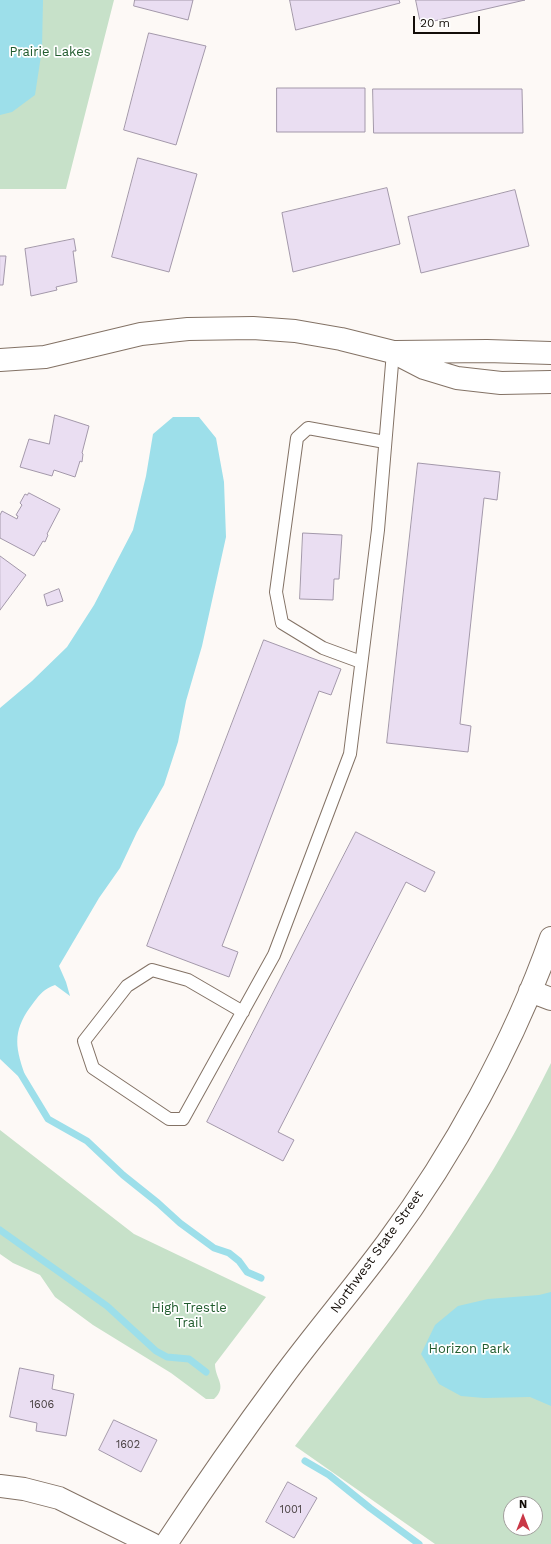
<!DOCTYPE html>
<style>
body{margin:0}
#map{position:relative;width:551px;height:1544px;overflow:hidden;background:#fdf9f6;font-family:"Work Sans",sans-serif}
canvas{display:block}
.north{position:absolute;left:503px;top:1496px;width:40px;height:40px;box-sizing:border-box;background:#fff;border:1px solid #a19e9c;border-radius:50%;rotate:0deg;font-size:11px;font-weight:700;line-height:16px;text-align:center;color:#130d08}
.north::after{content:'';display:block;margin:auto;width:14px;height:18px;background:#c93847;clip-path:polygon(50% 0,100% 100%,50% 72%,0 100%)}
.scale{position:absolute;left:413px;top:16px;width:67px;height:18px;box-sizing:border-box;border:2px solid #130d08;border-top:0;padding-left:5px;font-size:12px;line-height:14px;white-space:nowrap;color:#130d08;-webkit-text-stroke:3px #fff;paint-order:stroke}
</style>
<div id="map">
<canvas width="551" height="1544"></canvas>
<div class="north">N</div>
<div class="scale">20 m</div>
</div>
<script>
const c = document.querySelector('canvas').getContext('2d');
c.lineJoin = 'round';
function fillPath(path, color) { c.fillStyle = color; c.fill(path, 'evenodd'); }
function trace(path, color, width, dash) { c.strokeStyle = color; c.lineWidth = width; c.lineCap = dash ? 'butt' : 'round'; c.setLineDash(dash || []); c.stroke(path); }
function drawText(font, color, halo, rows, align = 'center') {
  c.font = font + ' "Work Sans",sans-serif'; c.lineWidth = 3.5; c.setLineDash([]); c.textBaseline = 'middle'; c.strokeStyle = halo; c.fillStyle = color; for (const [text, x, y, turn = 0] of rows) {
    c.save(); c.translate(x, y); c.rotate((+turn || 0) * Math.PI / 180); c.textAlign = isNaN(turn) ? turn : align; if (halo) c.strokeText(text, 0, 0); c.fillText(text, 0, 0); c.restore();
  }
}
fillPath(new Path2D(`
 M 0,0 L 114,0 L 66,189 L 0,189 Z
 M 551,1063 L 551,1544 L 435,1544 L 295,1446 C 356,1366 418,1287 472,1203 C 502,1158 527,1111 551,1063 ZM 511,1504 L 535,1504 L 535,1528 L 511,1528 Z
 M 0,1130 L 134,1234 L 266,1297 L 215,1364 C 215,1379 228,1386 214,1399 L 206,1399 L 171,1373 L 93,1325 L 55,1297 L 40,1275 L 13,1263 L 0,1254 Z`), '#c7e1c9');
fillPath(new Path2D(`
 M 0,0 L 43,0 L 42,49 L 35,95 L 12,112 L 0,115 Z
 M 173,417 L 199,417 L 216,438 L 224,482 L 226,537 L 202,646 L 186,701 L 178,742 L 164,785 L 137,832 L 120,868 L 99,898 L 59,966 L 66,982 L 70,996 L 55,985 C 44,989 40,994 34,1002 C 13,1029 14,1044 25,1075 L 20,1078 L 0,1059 L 0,708 L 32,681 L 67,647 L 94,605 L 133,530 L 146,476 L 153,434 Z
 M 551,1292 L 551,1406 L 530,1397 L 484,1398 L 461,1396 L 439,1384 L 421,1354 L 435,1325 L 458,1306 L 488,1299 L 539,1295 Z`), '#9ddfea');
trace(new Path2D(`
 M 22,1076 L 48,1119 L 87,1141 L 123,1175 L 158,1203 L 180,1223 L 214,1248 L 229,1253 L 239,1261 L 247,1272 L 261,1278
 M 0,1230 L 107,1306 L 156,1351 L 167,1357 L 189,1359 L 206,1372
 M 305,1461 L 329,1475 L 370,1508 L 419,1544`), '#9ddfea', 7);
const building = new Path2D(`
 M 135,0 L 193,0 L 188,20 L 134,6 Z
 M 290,0 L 399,0 L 400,3 L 296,30 Z
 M 416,0 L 525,0 L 421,24 Z
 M 149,33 L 206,46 L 176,145 L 124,130 Z
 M 277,88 L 365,88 L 365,132 L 277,132 Z
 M 373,89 L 522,89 L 523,133 L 374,133 Z
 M 138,158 L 197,174 L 169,272 L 112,257 Z
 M 387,188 L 400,244 L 293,272 L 282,213 Z
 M 515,190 L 529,246 L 421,273 L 408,217 Z
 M 74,239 L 76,251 L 73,251 L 77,282 L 56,287 L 57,290 L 31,296 L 25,249 Z
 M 0,256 L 6,256 L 3,285 L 0,285 Z
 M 55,415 L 89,426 L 82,453 L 83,454 L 82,462 L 80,461 L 75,477 L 54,470 L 52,476 L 20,467 L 29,439 L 49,444 Z
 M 418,463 L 500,472 L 497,500 L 484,498 L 460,724 L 471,726 L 468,752 L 387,743 Z
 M 29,493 L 60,509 L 47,534 L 48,535 L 45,542 L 43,541 L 34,556 L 0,538 L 0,515 L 2,511 L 17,519 L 18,516 L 16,515 L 22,505 L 20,503 L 25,494 L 27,495 Z
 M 303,533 L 342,535 L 339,579 L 334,579 L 333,600 L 300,599 Z
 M 0,556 L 26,575 L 0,610 Z
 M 59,589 L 63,601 L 47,606 L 44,595 Z
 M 264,640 L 341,669 L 331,695 L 319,691 L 222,946 L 238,952 L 229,977 L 147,946 Z
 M 356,832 L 435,872 L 425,892 L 406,882 L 278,1132 L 294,1140 L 283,1161 L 207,1122 Z
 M 20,1368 L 54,1375 L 52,1389 L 74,1394 L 66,1436 L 36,1431 L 37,1423 L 10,1417 Z
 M 114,1420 L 157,1440 L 141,1472 L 99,1450 Z
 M 288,1482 L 317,1498 L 294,1538 L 266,1522 Z`);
fillPath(building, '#eadef2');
trace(building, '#a398aa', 1);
const lane = new Path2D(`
 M 361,662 L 323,648 L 282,623 L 276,592 L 297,438 L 308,428 L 385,442
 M 243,1012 L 188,980 L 152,970 L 127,986 L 84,1041 L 93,1068 L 169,1119 L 183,1119 L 274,955 L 350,754 L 378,530 L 393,352`);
const street = new Path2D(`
 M 396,352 L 487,351 L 551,353
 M 0,360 L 45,357 L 141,334 L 188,329 L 253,328 L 295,331 L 341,339 L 393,352 L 424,368 L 457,378 L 501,383 L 551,382
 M 0,1486 L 24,1489 L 59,1498 L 152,1544`);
const secondary = new Path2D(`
 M 530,991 L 551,999
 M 166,1544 C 203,1488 242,1432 282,1378 C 316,1332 353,1289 387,1243 C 453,1154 514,1043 551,938`);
trace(lane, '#837265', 14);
trace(street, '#837265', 24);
trace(secondary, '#837265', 24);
trace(lane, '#fff', 12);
trace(street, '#fff', 22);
trace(secondary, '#fff', 22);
drawText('11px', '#494142', null, [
 ["1606",42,1405],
 ["1602",128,1445],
 ["1001",291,1510]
]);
drawText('13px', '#215c2e', '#fff', [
 ["Prairie Lakes",50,52],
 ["High Trestle",189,1308],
 ["Trail",189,1323],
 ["Horizon Park",469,1349]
]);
drawText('13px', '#130d08', '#fff', [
 ["Northwest State Street",377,1252,-54]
]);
</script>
